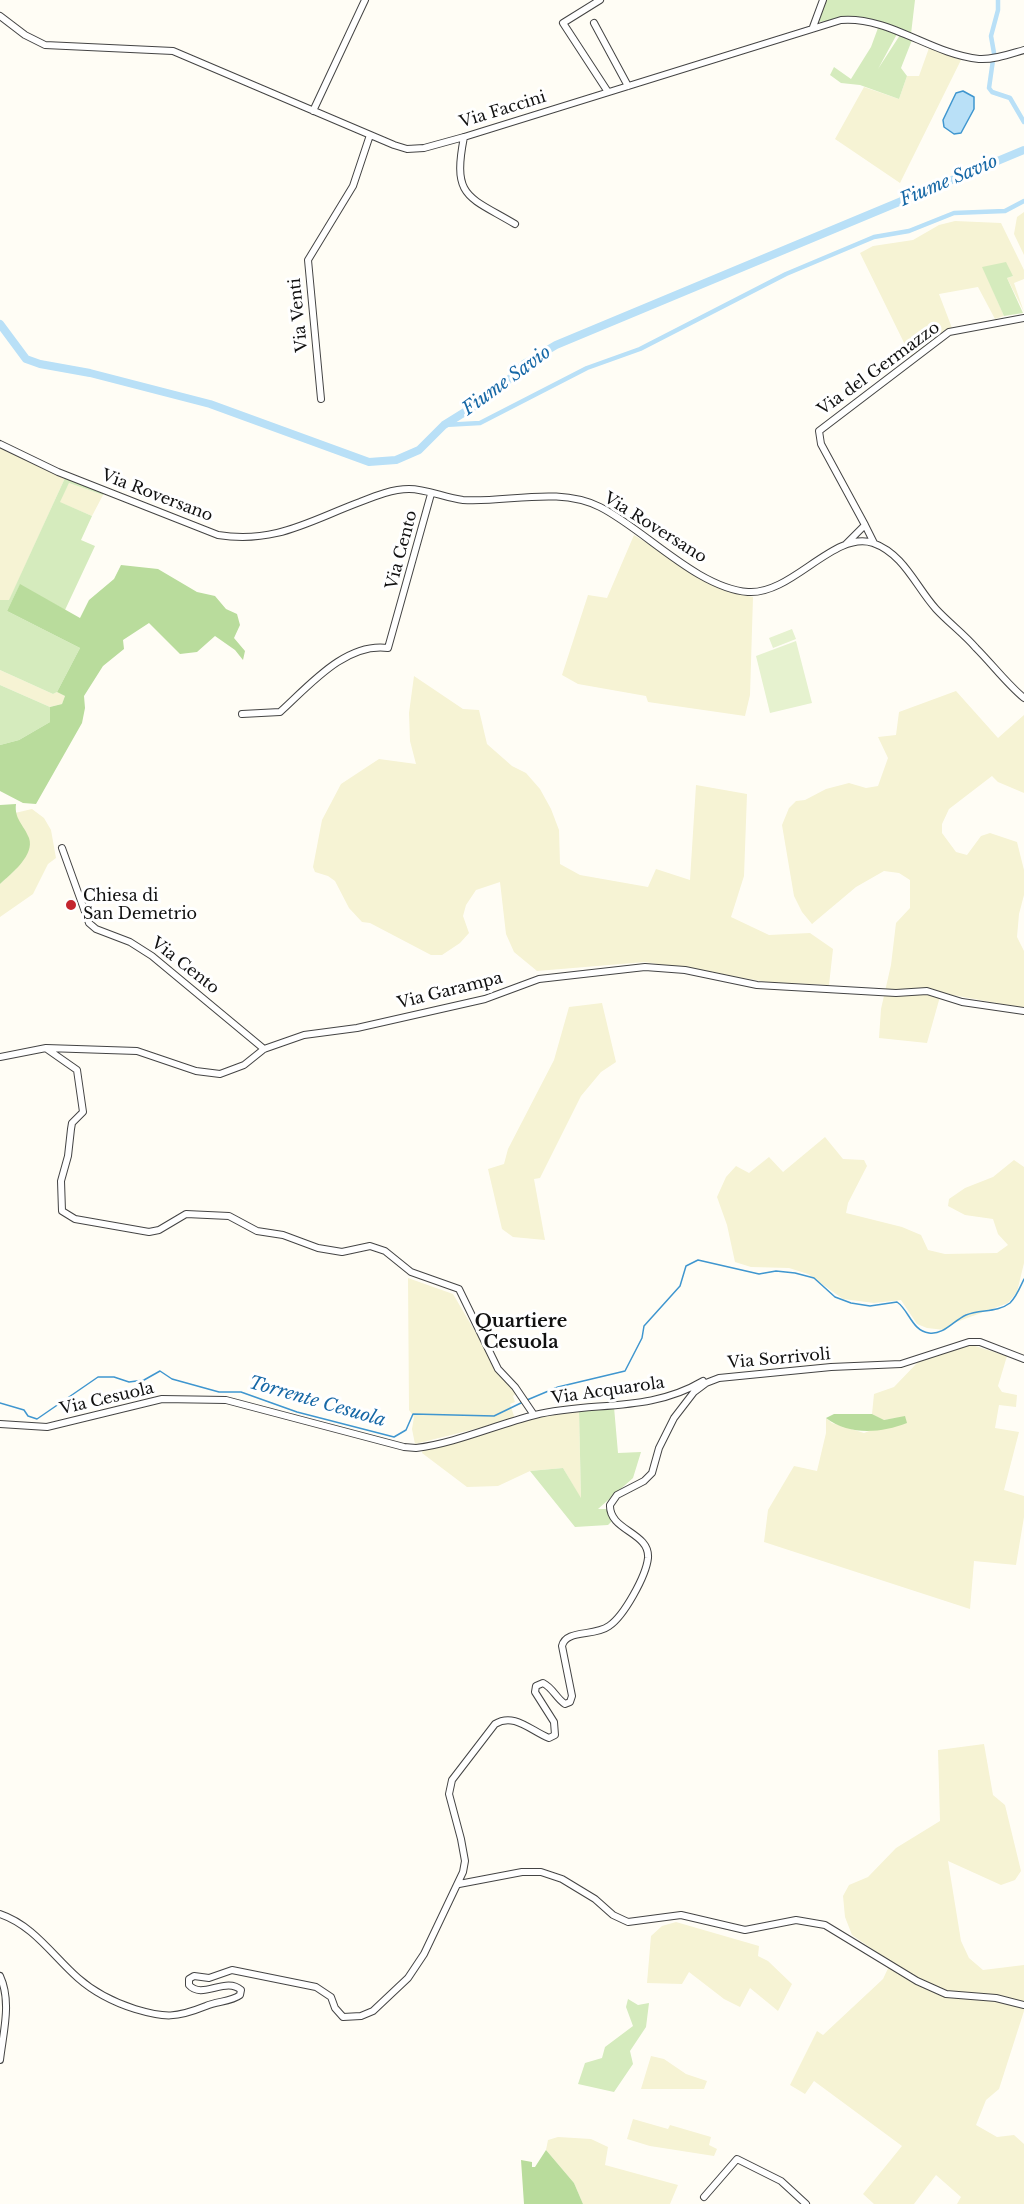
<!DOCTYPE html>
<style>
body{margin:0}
canvas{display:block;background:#fffdf5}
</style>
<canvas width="1024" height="2204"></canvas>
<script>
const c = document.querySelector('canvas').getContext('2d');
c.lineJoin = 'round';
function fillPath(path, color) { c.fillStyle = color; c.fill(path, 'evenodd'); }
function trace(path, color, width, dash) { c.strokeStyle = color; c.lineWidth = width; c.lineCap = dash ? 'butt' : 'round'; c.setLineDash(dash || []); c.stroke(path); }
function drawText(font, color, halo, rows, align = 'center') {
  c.font = font + ' "Libre Baskerville",serif'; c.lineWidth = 6; c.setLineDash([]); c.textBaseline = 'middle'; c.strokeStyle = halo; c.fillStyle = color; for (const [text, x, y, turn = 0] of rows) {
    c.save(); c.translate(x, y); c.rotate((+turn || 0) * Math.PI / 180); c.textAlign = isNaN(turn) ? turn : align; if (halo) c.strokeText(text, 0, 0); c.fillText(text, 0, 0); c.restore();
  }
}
fillPath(new Path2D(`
 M 929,48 L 961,60 L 900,183 L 835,139 L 864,87 L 899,99 L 907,76 L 919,76 Z
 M 1024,212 L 1024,255 L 1014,234 L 1017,217 Z
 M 955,221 L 1001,223 L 1024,270 L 1024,279 L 1014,283 L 1024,312 L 1007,278 L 1013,276 L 983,267 L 1004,316 L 995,319 L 978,287 L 939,294 L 952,328 L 911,357 L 860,253 L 873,246 L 913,240 L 939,225 Z
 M 0,447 L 65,478 L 9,601 L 0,600 Z
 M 69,483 L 103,495 L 92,516 L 59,502 Z
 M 634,535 L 707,580 L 742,595 L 753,597 L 750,695 L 745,716 L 648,702 L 646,696 L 578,684 L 562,675 L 588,595 L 607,598 Z
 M 0,670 L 53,694 L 57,692 L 65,696 L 62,704 L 50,707 L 0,685 Z
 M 414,676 L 463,709 L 479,710 L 487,744 L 512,766 L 526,773 L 540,789 L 551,809 L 559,830 L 560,864 L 580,875 L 648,887 L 656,869 L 690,880 L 696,785 L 747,794 L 744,876 L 731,917 L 769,935 L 810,933 L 833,949 L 829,985 L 767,982 L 645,962 L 537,971 L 514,952 L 506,934 L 500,882 L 476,890 L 466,905 L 463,916 L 469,933 L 460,943 L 442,955 L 431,955 L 370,923 L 362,922 L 349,908 L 335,881 L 328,876 L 315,872 L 313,867 L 322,820 L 341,784 L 379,759 L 416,764 L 410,741 L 409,713 Z
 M 956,691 L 998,738 L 1024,715 L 1024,793 L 998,782 L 992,776 L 949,809 L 942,824 L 942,833 L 956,852 L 967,855 L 981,836 L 990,833 L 1017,842 L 1024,870 L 1024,895 L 1019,914 L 1017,937 L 1024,951 L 1024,1008 L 941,993 L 927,1043 L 879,1038 L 881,1009 L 891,965 L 896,923 L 910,908 L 910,880 L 899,873 L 884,871 L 856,887 L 812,924 L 802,912 L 794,896 L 782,825 L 789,808 L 796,801 L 805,800 L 826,789 L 849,783 L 866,788 L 878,786 L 888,758 L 878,737 L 896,735 L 899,712 Z
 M 32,809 L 44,818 L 51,830 L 56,858 L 48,864 L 33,894 L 0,917 L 0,884 L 16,869 L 20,824 L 15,813 Z
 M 602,1003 L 616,1062 L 601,1072 L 581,1096 L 540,1178 L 534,1179 L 545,1240 L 513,1237 L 502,1229 L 488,1169 L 504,1164 L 508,1149 L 554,1060 L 569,1007 Z
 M 825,1137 L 843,1159 L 864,1160 L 867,1166 L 848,1203 L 846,1213 L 902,1227 L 921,1235 L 928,1250 L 945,1254 L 997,1253 L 1008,1245 L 998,1234 L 993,1219 L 965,1215 L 948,1206 L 949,1199 L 965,1188 L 993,1177 L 1014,1160 L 1024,1167 L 1024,1263 L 1017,1292 L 1008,1303 L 951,1324 L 945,1330 L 927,1328 L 917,1324 L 901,1300 L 874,1303 L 843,1299 L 808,1274 L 789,1268 L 751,1267 L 735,1262 L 727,1225 L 717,1197 L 726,1177 L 736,1166 L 749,1173 L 769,1157 L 783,1172 Z
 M 408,1278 L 453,1294 L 499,1372 L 518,1392 L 513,1396 L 515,1402 L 510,1404 L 515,1419 L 415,1444 L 412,1429 L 414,1417 L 409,1410 Z
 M 958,1346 L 975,1346 L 1007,1356 L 998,1386 L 1002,1392 L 1017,1395 L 1016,1407 L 999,1405 L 995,1428 L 1019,1432 L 1004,1490 L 1024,1496 L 1024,1517 L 1016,1565 L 974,1561 L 970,1609 L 764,1542 L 768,1510 L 794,1466 L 817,1471 L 826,1433 L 826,1418 L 832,1423 L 864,1433 L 905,1417 L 883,1420 L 872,1414 L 874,1394 L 894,1387 L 918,1362 Z
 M 579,1411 L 581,1499 L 563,1468 L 530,1471 L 498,1486 L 467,1487 L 422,1453 L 423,1449 L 531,1419 Z
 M 984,1744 L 993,1795 L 1005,1805 L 1021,1871 L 1015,1880 L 1001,1885 L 948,1861 L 961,1941 L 969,1958 L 983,1970 L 1024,1965 L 1024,2011 L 999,2089 L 986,2100 L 976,2125 L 997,2137 L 1014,2135 L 1024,2144 L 1024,2204 L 957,2204 L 961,2197 L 936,2175 L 914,2204 L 874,2204 L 863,2194 L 902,2146 L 814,2081 L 805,2094 L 790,2085 L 817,2031 L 823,2035 L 883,1979 L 891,1962 L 852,1935 L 845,1917 L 843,1896 L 849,1885 L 868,1877 L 896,1848 L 940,1821 L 938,1750 Z
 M 676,1922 L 759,1946 L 758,1956 L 768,1961 L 792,1984 L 778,2011 L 750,1988 L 740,2007 L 724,1999 L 689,1972 L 682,1984 L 647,1983 L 651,1936 L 662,1926 Z
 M 651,2056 L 664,2059 L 686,2074 L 707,2081 L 704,2089 L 641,2089 Z
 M 633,2119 L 668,2129 L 670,2125 L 711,2137 L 709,2145 L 717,2149 L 714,2156 L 650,2146 L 627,2139 Z
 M 558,2137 L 591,2139 L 608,2147 L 605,2165 L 678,2185 L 670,2204 L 583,2204 L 574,2183 L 546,2150 L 548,2140 Z`), '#f6f3d4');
fillPath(new Path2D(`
 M 825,0 L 915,0 L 911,34 L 862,17 L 818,22 Z
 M 878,28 L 897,34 L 878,69 L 900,35 L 912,40 L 901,68 L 907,76 L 899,99 L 860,85 L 841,83 L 830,75 L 834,67 L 851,79 L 871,47 Z
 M 1006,262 L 1013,276 L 1007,278 L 1023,313 L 1004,316 L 982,267 Z
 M 65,478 L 105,492 L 103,495 L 69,483 L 60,502 L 92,516 L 81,540 L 95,546 L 65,610 L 20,585 L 7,611 L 80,648 L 57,692 L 53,694 L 0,670 L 0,600 L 9,600 Z
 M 0,685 L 50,707 L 50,722 L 19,740 L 0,745 Z
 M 614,1407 L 618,1453 L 641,1452 L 633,1478 L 598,1509 L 608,1509 L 612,1521 L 608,1525 L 575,1527 L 530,1471 L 563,1468 L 581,1498 L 579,1411 Z
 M 628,1999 L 638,2005 L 649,2003 L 646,2027 L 630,2051 L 633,2064 L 614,2092 L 578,2084 L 585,2063 L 602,2058 L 605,2047 L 633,2026 L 626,2007 Z`), '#d5ebbd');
fillPath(new Path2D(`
 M 121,565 L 158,569 L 197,592 L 215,596 L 226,609 L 237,614 L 240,625 L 234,638 L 245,651 L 243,660 L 235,650 L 215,636 L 197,652 L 180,654 L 149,623 L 123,640 L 124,649 L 103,666 L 84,696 L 85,708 L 82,723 L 36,804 L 23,803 L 0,791 L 0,745 L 19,740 L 50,722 L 50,707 L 62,704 L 65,696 L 57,692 L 80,648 L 7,611 L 20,584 L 80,618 L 89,600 L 114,579 Z
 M 16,804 C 14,819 24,825 29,838 C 35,855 11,874 0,884 L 0,805 Z
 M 834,1414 L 872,1414 L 884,1420 L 905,1416 L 907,1423 C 881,1433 850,1436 826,1418 Z
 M 546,2150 L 574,2183 L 583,2204 L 524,2204 L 521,2160 L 532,2162 L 532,2167 L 535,2167 Z`), '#b9dc9c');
fillPath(new Path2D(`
 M 792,629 L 796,639 L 773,648 L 769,638 Z
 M 796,641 L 812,703 L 770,713 L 756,656 Z`), '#e6f2cf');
const water = new Path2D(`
 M 963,91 L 974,97 L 974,109 L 961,133 L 954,134 L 944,127 L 943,120 L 956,93 Z`);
fillPath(water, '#b9e0f7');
trace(water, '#3f96cf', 1.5);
trace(new Path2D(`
 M 527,1400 L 558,1387 L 625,1371 L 642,1338 L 644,1326 L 680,1286 L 686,1266 L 698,1260 L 759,1274 L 776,1271 L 795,1273 L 814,1278 L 835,1297 L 851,1303 L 870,1306 L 897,1302 C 909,1310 912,1331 929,1333 C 944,1335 953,1321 966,1315 C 980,1309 997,1313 1010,1303 C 1017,1296 1020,1287 1024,1279
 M 0,1403 L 24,1410 L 28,1416 L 37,1419 L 98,1377 L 114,1377 L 129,1382 L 144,1380 L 160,1371 L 172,1379 L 219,1392 L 241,1392 L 297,1412 L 394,1437 L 406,1430 L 413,1414 L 494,1416 L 523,1402`), '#3f96cf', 1.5);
trace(new Path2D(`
 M 998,0 L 998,10 L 991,36 L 994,53 L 989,88 L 992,92 L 1010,98 L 1024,122
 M 444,425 L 480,423 L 587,368 L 640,349 L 786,274 L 874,237 L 909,231 L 954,213 L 1005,211 L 1024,201`), '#b9e0f7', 4.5);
trace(new Path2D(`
 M 0,324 L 26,359 L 40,364 L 90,373 L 210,404 L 369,462 L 396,460 L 419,450 L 444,425 L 497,392 L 524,364 L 556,345 L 1024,150`), '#b9e0f7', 8);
const minor = new Path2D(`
 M 600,0 L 563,23 L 608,92
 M 0,16 L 25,35 L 45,45 L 173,51 L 394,145 L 407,149 L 424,148 L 464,137 L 841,20 C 889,16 931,54 979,59 C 994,60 1010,54 1024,50
 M 594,23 L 628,86
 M 813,27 L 823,0
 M 313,111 L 365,0
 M 464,137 C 452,198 468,196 515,224
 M 321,399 L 308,260 L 353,186 L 370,135
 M 0,444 L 58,472 L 218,535 C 275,544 309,521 360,502 C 375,496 392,489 409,489 C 427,489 445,498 463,500 C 507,503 558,486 600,507 C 644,529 697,588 748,592 C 792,595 834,530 873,543 C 904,554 916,587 936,609 C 949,623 964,634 976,648 C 992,664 1007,684 1024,698
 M 865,525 L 874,543
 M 846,544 L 865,525 L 821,444 L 819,431 L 949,332 L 1024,318
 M 242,714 L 280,712 C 308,687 345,642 388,648 L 431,494
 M 62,848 L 89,923 L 96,929 L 130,942 L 152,956 L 264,1049
 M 47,1049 L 77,1070 L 83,1112 L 72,1123 L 71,1129 L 68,1156 L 61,1181 L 62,1211 L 75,1219 L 149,1232 L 159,1230 L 186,1214 L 229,1216 L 257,1231 L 283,1235 L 318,1248 L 342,1252 L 370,1246 L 385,1251 L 411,1272 L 459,1289 L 498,1369 L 515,1387 L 534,1415
 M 0,1057 L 46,1048 L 137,1051 L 196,1071 L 220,1074 L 244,1065 L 264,1049 L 304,1035 L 357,1028 L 485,999 L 539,979 L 645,967 L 685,970 L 757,985 L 896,993 L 927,991 L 962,1002 L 1024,1011
 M 0,1424 L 47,1427 L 162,1399 L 226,1400 L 404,1447 L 416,1448 C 456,1443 495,1425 535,1415 C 593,1401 649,1413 703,1381
 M 459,1884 L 522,1872 L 541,1872 L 562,1879 L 595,1899 L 613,1915 L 628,1922 L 681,1915 L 745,1930 L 796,1920 L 825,1925 L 917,1981 L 946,1994 L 996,1998 L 1024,2005
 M 0,1914 C 33,1925 53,1956 78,1978 C 95,1993 113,2002 135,2009 C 165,2018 176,2018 206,2006 C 217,2001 231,2002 240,1995 L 241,1990 C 226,1976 202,2000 189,1985 L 189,1979 L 194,1976 L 209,1978 L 232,1970 L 316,1987 L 331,1997 L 335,2008 L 343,2017 L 361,2016 L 373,2011 L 408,1978 L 424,1954 L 463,1872 L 465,1861 L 461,1839 L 449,1794 L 452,1780 L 495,1724 C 514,1712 531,1731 549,1738 L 555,1735 L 554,1722 L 535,1692 L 536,1686 L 543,1683 C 553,1688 556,1698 565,1704 L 570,1702 L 572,1696 L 562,1646 C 566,1629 594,1637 609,1626 C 624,1616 646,1576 648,1558 C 650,1532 609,1531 610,1505 L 617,1495 L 644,1481 L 652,1473 L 659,1448 L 674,1418 L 694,1392 L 706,1383 L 719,1378 L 831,1367 L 901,1364 L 969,1342 L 980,1342 L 1024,1359
 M 0,1976 C 12,2002 3,2033 0,2060
 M 704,2197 L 737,2159 L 781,2181 L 806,2204`);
trace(minor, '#444', 8);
trace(minor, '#fff', 6);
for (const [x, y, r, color] of [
 [71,905,6,"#c4262e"]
]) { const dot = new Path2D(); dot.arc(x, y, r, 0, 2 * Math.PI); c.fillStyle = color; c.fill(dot); trace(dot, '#fff', 2); }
drawText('16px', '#111', '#fff', [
 ["Via Faccini",503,110,-17],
 ["Via Venti",299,315,-96],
 ["Via del Germazzo",879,369,-36],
 ["Via Roversano",157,496,21],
 ["Via Roversano",655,528,32],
 ["Via Cento",402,550,-75],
 ["Via Cento",185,966,38],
 ["Via Garampa",450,991,-14],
 ["Via Sorrivoli",779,1359,-5],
 ["Via Acquarola",608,1391,-8],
 ["Via Cesuola",107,1399,-13]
]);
drawText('16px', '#111', '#fff', [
 ["Chiesa di",83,896],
 ["San Demetrio",83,914]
], 'left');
drawText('italic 18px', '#1768a6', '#fff', [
 ["Fiume Savio",949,181,-23],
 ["Fiume Savio",507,381,-36],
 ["Torrente Cesuola",317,1402,16]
]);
drawText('bold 18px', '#111', '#fff', [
 ["Quartiere",521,1322],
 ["Cesuola",521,1343]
]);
</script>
